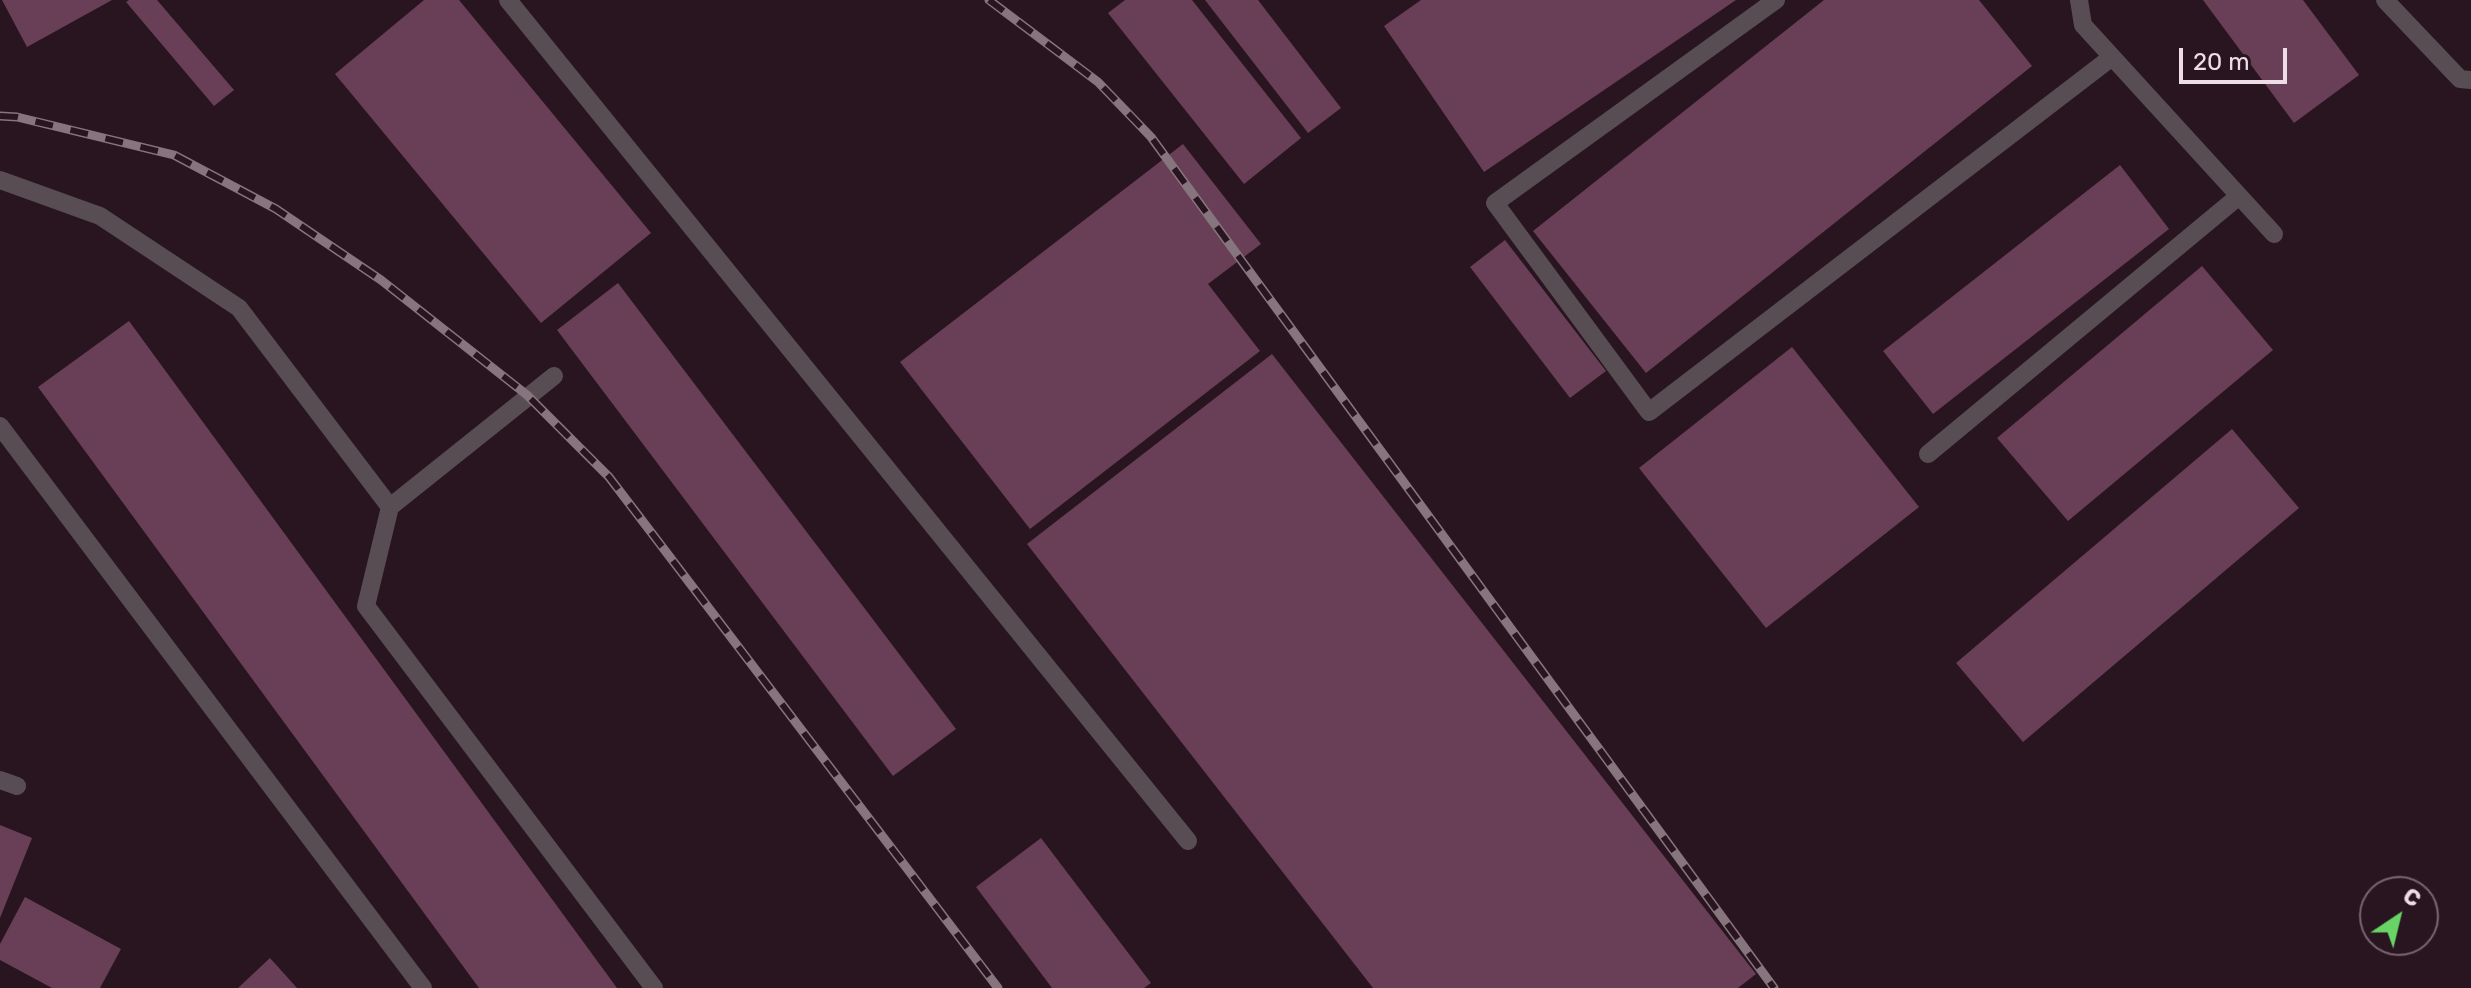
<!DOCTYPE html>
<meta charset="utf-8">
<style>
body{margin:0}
#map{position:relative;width:2471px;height:988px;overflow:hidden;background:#291520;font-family:Rubik,sans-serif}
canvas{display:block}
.north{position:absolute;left:2359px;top:876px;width:80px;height:80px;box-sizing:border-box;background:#291520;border:2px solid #77656f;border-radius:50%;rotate:35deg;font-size:22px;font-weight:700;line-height:32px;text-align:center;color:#eddee5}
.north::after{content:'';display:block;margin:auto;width:28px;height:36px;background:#68d465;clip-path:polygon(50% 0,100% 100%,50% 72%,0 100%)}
.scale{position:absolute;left:2179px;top:48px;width:108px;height:36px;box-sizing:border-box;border:4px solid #eddee5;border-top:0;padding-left:10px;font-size:24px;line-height:28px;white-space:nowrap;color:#eddee5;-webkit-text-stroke:6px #291520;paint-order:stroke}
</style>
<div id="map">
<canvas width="2471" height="988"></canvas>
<div class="north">С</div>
<div class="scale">20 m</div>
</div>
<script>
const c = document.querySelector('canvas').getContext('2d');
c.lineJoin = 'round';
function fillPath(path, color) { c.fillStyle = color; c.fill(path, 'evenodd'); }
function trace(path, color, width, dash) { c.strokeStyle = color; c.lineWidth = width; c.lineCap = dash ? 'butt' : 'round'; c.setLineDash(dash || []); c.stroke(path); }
fillPath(new Path2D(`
 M 2,0 L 112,0 L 27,47 Z
 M 129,0 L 157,0 L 234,90 L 214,106 L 126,2 Z
 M 424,0 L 459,0 L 651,233 L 541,323 L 335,74 Z
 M 1125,0 L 1192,0 L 1301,138 L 1244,184 L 1108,13 Z
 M 1205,0 L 1258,0 L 1341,108 L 1308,133 Z
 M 1421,0 L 1736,0 L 1484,172 L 1384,26 Z
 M 1824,0 L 1979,0 L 2032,66 L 1646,373 L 1533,231 Z
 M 2203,0 L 2303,0 L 2359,75 L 2294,123 Z
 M 1183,144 L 1261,244 L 1208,284 L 1260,351 L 1030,529 L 900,362 Z
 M 2120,165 L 2169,229 L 1933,414 L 1883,351 Z
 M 1505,240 L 1606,371 L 1570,398 L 1470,267 Z
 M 2202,266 L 2273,350 L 2068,521 L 1997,438 Z
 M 618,283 L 956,729 L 893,776 L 557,330 Z
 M 129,321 L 617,988 L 479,988 L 38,387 Z
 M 1792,347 L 1919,507 L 1766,628 L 1639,468 Z
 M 1272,354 L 1756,974 L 1738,988 L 1373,988 L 1027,544 Z
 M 2232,429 L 2299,508 L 2023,742 L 1956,663 Z
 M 0,825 L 32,838 L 0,918 Z
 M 1041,838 L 1151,983 L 1144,988 L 1052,988 L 976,887 Z
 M 25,897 L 121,949 L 100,988 L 52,988 L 0,960 L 0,944 Z
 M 270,958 L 297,988 L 238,988 Z`), '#683f56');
trace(new Path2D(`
 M 508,0 L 1188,841
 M 1776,0 L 1495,203 L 1649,412 L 2112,57
 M 2079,0 L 2083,25 L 2274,234
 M 2385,0 L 2460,79 L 2471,80
 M 0,180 L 100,216 L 239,308 L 390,507
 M 554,376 L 390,507 L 366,606 L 654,988
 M 0,426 L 423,988
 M 1928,454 L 2239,196
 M 0,780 L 17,786`), '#574d52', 18);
const rail = new Path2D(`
 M 989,0 L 1098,82 L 1151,137 L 1774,988
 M 0,116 L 17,117 L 174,155 L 276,209 L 381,280 L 527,395 L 609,477 L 998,988`);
trace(rail, '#87757e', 9);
trace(rail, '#291520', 6, [18]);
</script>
